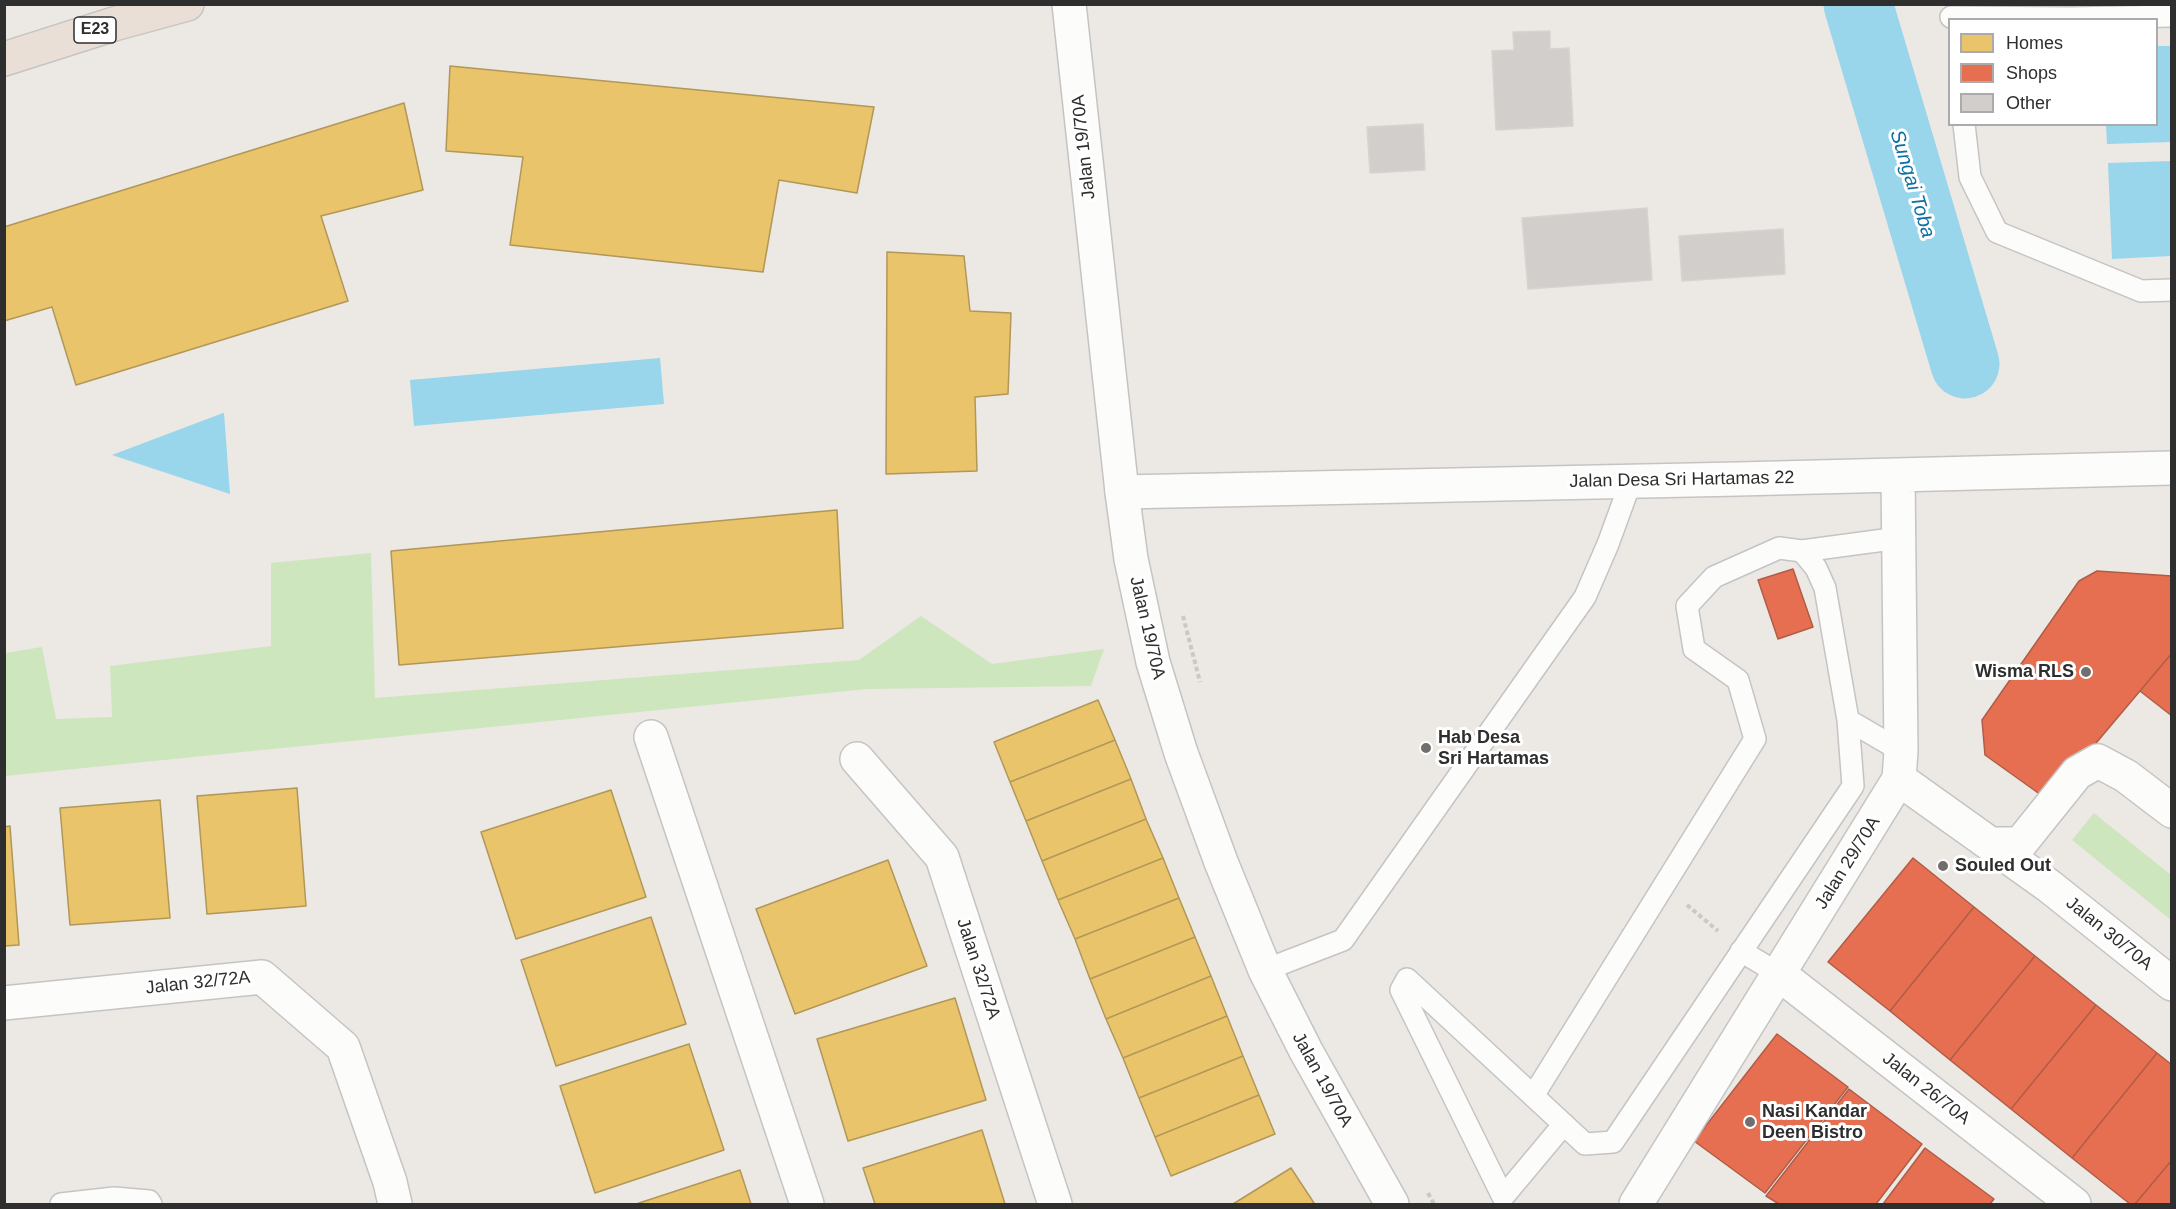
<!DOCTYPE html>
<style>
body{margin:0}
#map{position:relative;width:2176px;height:1209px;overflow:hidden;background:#ece8e4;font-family:Helvetica,sans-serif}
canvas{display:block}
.frame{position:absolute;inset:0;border:6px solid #2e2e2e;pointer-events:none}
.legend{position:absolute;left:1948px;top:18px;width:210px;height:108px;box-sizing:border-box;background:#fff;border:2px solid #ababab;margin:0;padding:8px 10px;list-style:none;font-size:18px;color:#2e2e2e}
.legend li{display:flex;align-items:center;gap:12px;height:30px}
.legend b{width:30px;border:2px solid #ababab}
</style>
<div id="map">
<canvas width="2176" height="1209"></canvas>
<div class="frame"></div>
<ul class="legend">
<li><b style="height:16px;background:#e9c46a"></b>Homes</li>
<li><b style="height:16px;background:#e76f51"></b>Shops</li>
<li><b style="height:16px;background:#d1cecb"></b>Other</li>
</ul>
</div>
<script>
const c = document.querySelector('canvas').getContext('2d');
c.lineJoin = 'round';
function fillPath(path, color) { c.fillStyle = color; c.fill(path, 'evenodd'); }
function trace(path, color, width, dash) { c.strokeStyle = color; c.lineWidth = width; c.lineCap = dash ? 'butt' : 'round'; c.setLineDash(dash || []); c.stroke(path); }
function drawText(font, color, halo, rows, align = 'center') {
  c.font = font + ' Helvetica,sans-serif'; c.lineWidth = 6; c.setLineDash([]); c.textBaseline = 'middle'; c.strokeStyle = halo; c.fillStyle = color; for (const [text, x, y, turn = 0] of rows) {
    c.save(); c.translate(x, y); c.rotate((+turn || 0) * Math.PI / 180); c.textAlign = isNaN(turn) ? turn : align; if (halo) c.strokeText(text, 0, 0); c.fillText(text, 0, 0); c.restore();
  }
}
fillPath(new Path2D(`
 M 371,553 L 375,698 L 859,660 L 921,616 L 992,664 L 1104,649 L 1091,686 L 867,689 L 5,776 L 5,653 L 42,647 L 56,719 L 112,717 L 110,666 L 271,646 L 271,563 Z
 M 2094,813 L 2171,875 L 2171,920 L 2072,840 Z`), '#cee6be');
fillPath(new Path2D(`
 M 2157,46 L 2171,46 L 2171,142 L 2107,144 L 2106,125 L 2156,124 Z
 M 2171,161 L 2171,256 L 2112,259 L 2108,163 Z
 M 660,358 L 664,404 L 414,426 L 410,380 Z
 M 224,413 L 230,494 L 112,455 L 223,413 Z`), '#99d6ec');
const homes = new Path2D(`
 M 450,66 L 874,107 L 857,193 L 779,180 L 763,272 L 510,245 L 523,157 L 446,151 Z
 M 404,103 L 423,190 L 321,216 L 348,301 L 76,385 L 52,307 L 4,321 L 4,227 Z
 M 887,252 L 964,256 L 970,311 L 1011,313 L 1008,394 L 975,397 L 977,471 L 886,474 Z
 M 837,510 L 843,628 L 399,665 L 391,551 Z
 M 1098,700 L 1115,740 L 1010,782 L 994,742 Z
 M 1115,740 L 1131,779 L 1026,821 L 1010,782 Z
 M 1131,779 L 1146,819 L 1042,861 L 1026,821 Z
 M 297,788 L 306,906 L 207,914 L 197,796 Z
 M 611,790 L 646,897 L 516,939 L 481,832 Z
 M 160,800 L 170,918 L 70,925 L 60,808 Z
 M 1146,819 L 1163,858 L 1058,900 L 1042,861 Z
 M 10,826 L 19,945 L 4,946 L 4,827 Z
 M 1163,858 L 1179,898 L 1075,939 L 1058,900 Z
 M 888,860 L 927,966 L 795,1014 L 756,909 Z
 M 1179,898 L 1195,937 L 1090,979 L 1075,939 Z
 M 651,917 L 686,1024 L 556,1066 L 521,960 Z
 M 1195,937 L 1211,976 L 1106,1019 L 1090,979 Z
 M 1211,976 L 1227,1016 L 1123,1058 L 1106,1019 Z
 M 955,998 L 986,1100 L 848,1141 L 817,1039 Z
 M 1227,1016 L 1243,1056 L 1139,1098 L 1123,1058 Z
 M 689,1044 L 724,1150 L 595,1193 L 560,1086 Z
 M 1243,1056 L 1259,1095 L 1155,1137 L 1139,1098 Z
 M 1259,1095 L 1275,1134 L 1171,1176 L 1155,1137 Z
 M 982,1130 L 1005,1204 L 875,1204 L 863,1168 Z
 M 1291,1168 L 1314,1203 L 1311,1204 L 1233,1204 Z
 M 740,1170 L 751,1204 L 636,1204 Z`);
fillPath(homes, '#e9c46a');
trace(homes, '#b19758', 1.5);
const shops = new Path2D(`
 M 1793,569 L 1813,627 L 1778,639 L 1758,580 Z
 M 2097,571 L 2172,576 L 2172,653 L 2048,800 L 1985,755 L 1982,720 L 2079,581 Z
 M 2172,653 L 2172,716 L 2140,691 Z
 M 1913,858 L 1974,907 L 1890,1011 L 1828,962 Z
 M 1974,907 L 2035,956 L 1950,1060 L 1890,1011 Z
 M 2035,956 L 2096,1005 L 2011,1109 L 1950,1060 Z
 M 2096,1005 L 2157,1053 L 2072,1158 L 2011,1109 Z
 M 1777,1034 L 1848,1087 L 1765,1193 L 1694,1141 Z
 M 2157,1053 L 2172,1065 L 2172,1160 L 2135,1204 L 2130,1204 L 2072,1158 Z
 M 1849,1089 L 1922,1144 L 1876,1204 L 1779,1204 L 1766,1196 Z
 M 1925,1148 L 1994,1199 L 1990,1204 L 1883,1204 Z
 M 2172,1160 L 2172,1204 L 2135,1204 Z`);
fillPath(shops, '#e76f51');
trace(shops, '#b05c46', 1.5);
trace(new Path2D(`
 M 1858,4 L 1965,364`), '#99d6ec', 69);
const building = new Path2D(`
 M 1550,31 L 1550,49 L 1569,48 L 1573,126 L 1496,130 L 1492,51 L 1514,50 L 1513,32 Z
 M 1423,124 L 1425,170 L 1370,173 L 1367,127 Z
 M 1647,208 L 1652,280 L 1528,289 L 1522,218 Z
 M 1783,229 L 1785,274 L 1682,281 L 1679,236 Z`);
fillPath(building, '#d1cecb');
trace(building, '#d7d4d0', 1.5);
const service = new Path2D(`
 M 1951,17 L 2071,18 L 2172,16
 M 1964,124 L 1970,177 L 1997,232 L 2141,291 L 2172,290
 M 1802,551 L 1899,538
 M 1848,720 L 1901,751
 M 1741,951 L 1779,974
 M 1265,970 L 1343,940 L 1585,597 L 1608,544 L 1631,481
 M 1533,1096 L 1755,739 L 1738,680 L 1694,649 L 1687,606 L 1714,577 L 1779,548 L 1802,551 L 1816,568 L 1825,588 L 1848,720 L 1853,786 L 1613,1142 L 1585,1144 L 1407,979 L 1401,990 L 1503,1197 L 1564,1124
 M 61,1204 L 114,1198 L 149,1201 L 151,1204`);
const minor = new Path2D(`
 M 1122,492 L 1738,479 L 2172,468
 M 651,737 L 807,1204
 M 857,759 L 942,857 L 1055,1204
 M 1899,779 L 2049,886 L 2172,984
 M 1993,844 L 2020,844 L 2077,773 L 2098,761 L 2126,776 L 2172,811
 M 1779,974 L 2074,1204
 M 4,1003 L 262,977 L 343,1047 L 390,1182 L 395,1204
 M 1636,1204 L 1899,779 L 1901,751 L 1898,476`);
const tertiary = new Path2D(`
 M 1069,4 L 1122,492 L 1131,559 L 1153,662 L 1181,753 L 1221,862 L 1265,970 L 1306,1051 L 1392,1204`);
const motorway = new Path2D(`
 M 4,59 L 114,24 L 187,4`);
trace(service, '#c5c4c5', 24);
trace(minor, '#c5c4c5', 36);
trace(tertiary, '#c5c4c5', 36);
trace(motorway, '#c6c5c4', 36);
trace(new Path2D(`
 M 1183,616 L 1200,682
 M 1687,905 L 1718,931
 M 1428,1193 L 1434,1204`), '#c9c9c8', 4, [4.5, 3]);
trace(service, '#fcfcfb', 21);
trace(minor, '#fcfcfb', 33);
trace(tertiary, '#fcfcfb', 33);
trace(motorway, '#eadfd6', 33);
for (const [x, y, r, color] of [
 [2086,672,6,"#706f6e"],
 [1426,748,6,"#706f6e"],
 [1943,866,6,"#706f6e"],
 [1750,1122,6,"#706f6e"]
]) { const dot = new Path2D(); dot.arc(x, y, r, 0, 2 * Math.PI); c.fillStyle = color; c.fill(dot); trace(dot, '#fff', 2); }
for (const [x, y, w] of [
 [95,30,42]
]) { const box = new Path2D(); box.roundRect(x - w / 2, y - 13, w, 26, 4.5); c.fillStyle = '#fff'; c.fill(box); trace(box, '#2e2e2e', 1.5); }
drawText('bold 16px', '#2e2e2e', null, [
 ["E23",95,30]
]);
drawText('18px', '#2e2e2e', '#fff', [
 ["Jalan 19/70A",1084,147,-96],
 ["Jalan Desa Sri Hartamas 22",1682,480,-1],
 ["Jalan 19/70A",1147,628,77],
 ["Jalan 29/70A",1848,863,-58],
 ["Jalan 30/70A",2109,934,39],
 ["Jalan 32/72A",978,969,72],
 ["Jalan 32/72A",198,983,-6],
 ["Jalan 19/70A",1322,1080,61],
 ["Jalan 26/70A",1926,1089,38]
]);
drawText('bold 18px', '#2e2e2e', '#fff', [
 ["Wisma RLS",2074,672,"right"],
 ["Hab Desa",1438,738],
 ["Sri Hartamas",1438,759],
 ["Souled Out",1955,866],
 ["Nasi Kandar",1762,1112],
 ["Deen Bistro",1762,1133]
], 'left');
drawText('italic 20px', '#0d6fa3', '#fff', [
 ["Sungai Toba",1912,184,73]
]);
</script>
